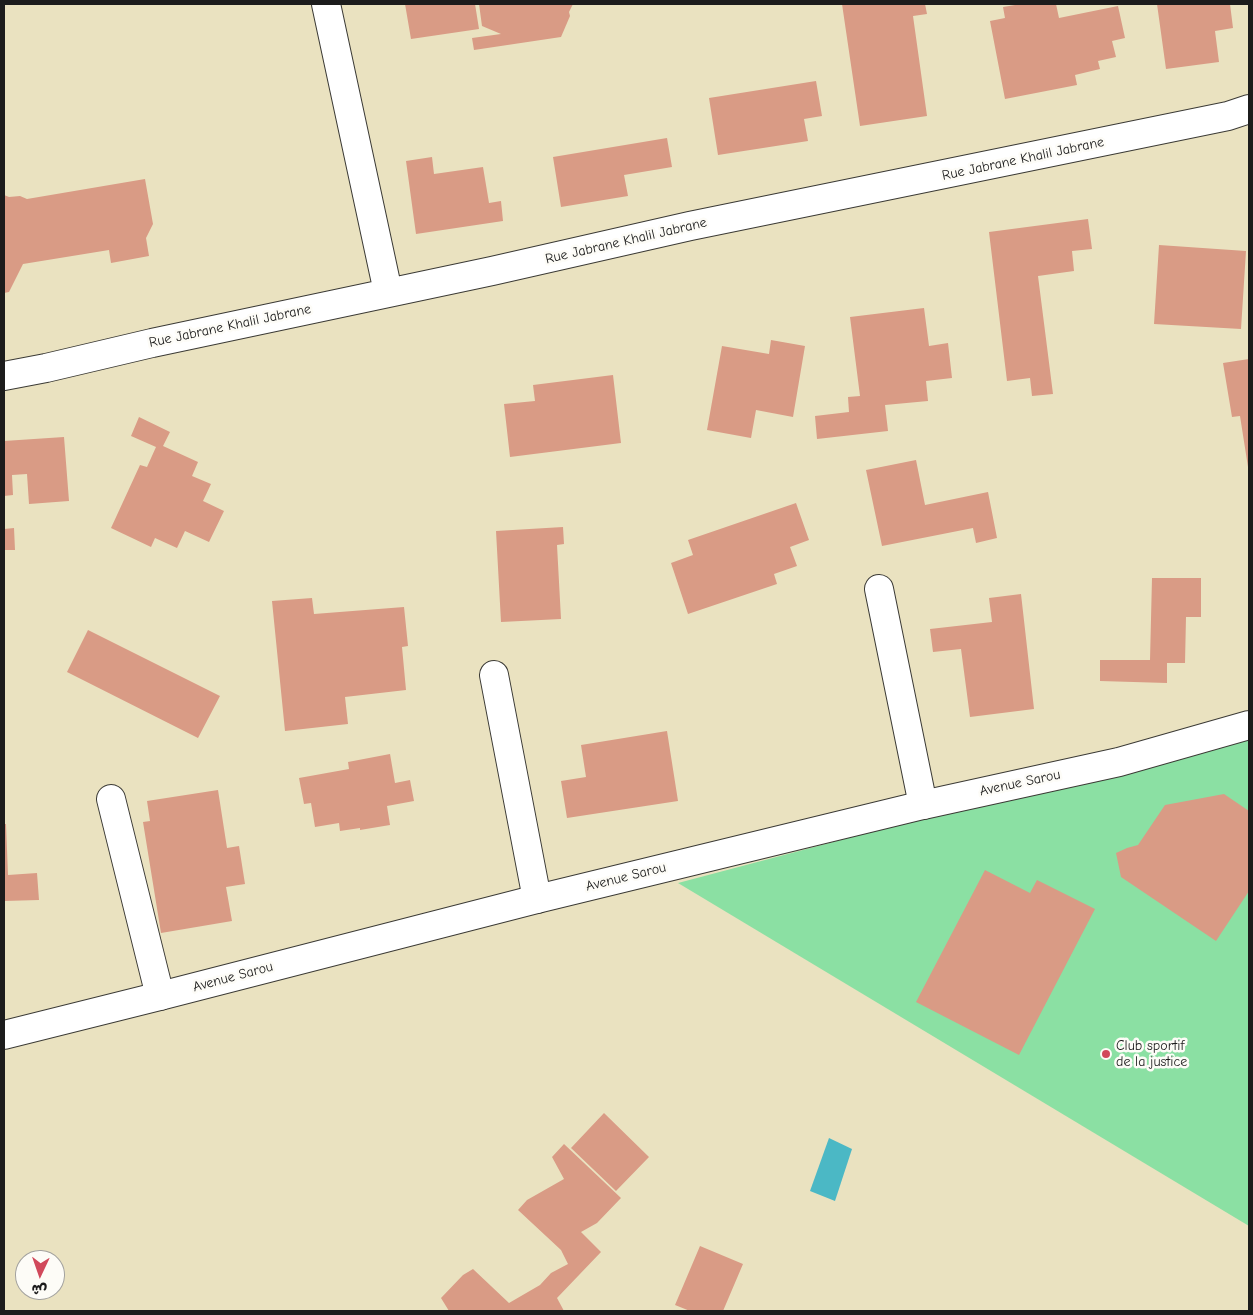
<!DOCTYPE html>
<meta charset="utf-8">
<style>
body{margin:0}
#map{position:relative;width:1253px;height:1315px;overflow:hidden;background:#eae2c0;font-family:"Comic Neue","Playpen Sans Arabic",sans-serif}
canvas{display:block}
.frame{position:absolute;inset:0;border:5px solid #1c1c1c;pointer-events:none}
.north{position:absolute;left:15px;top:1250px;width:50px;height:50px;box-sizing:border-box;background:#fdfcf7;border:1px solid #a3a29f;border-radius:50%;rotate:183deg;font-size:14px;font-weight:700;line-height:20px;text-align:center;color:#1c1c1c}
.north::after{content:'';display:block;margin:auto;width:18px;height:22px;background:#d1495b;clip-path:polygon(50% 0,100% 100%,50% 72%,0 100%)}
</style>
<div id="map">
<canvas width="1253" height="1315"></canvas>
<div class="frame"></div>
<div class="north">ش</div>
</div>
<script>
const c = document.querySelector('canvas').getContext('2d');
c.lineJoin = 'round';
function fillPath(path, color) { c.fillStyle = color; c.fill(path, 'evenodd'); }
function trace(path, color, width, dash) { c.strokeStyle = color; c.lineWidth = width; c.lineCap = dash ? 'butt' : 'round'; c.setLineDash(dash || []); c.stroke(path); }
function drawText(font, color, halo, rows, align = 'center') {
  c.font = font + ' "Comic Neue",sans-serif'; c.lineWidth = 5; c.setLineDash([]); c.textBaseline = 'middle'; c.strokeStyle = halo; c.fillStyle = color; for (const [text, x, y, turn = 0] of rows) {
    c.save(); c.translate(x, y); c.rotate((+turn || 0) * Math.PI / 180); c.textAlign = isNaN(turn) ? turn : align; if (halo) c.strokeText(text, 0, 0); c.fillText(text, 0, 0); c.restore();
  }
}
fillPath(new Path2D(`
 M 1249,732 L 1249,1226 L 678,883 Z`), '#8be0a3');
fillPath(new Path2D(`
 M 829,1138 L 852,1149 L 835,1201 L 810,1191 Z`), '#4bb8c5');
fillPath(new Path2D(`
 M 405,4 L 475,4 L 479,29 L 411,39 Z
 M 479,4 L 573,4 L 569,12 L 570,16 L 561,37 L 474,50 L 472,38 L 501,34 L 482,26 Z
 M 842,4 L 925,4 L 927,14 L 913,16 L 927,116 L 860,126 Z
 M 1021,4 L 1056,4 L 1059,18 L 1118,6 L 1125,38 L 1112,41 L 1116,57 L 1098,61 L 1100,69 L 1075,75 L 1077,85 L 1005,99 L 990,21 L 1005,18 L 1003,7 Z
 M 1157,4 L 1230,4 L 1233,28 L 1215,31 L 1219,62 L 1166,69 Z
 M 816,81 L 822,116 L 804,119 L 808,141 L 718,155 L 709,98 Z
 M 667,138 L 672,167 L 624,175 L 628,196 L 561,207 L 553,157 Z
 M 432,157 L 434,174 L 483,167 L 489,203 L 501,201 L 503,221 L 416,234 L 406,161 Z
 M 145,179 L 153,224 L 146,238 L 149,256 L 111,263 L 109,250 L 23,264 L 9,292 L 4,293 L 4,195 L 9,197 L 20,196 L 27,199 Z
 M 1088,219 L 1092,249 L 1072,251 L 1074,271 L 1038,276 L 1053,394 L 1032,396 L 1030,378 L 1007,381 L 989,232 Z
 M 1159,245 L 1246,251 L 1241,329 L 1154,324 Z
 M 924,308 L 929,346 L 948,343 L 952,378 L 926,381 L 928,401 L 885,405 L 888,431 L 817,439 L 815,416 L 849,412 L 848,397 L 860,396 L 850,317 Z
 M 771,340 L 805,346 L 793,417 L 756,410 L 751,438 L 707,430 L 722,346 L 769,354 Z
 M 1249,359 L 1249,467 L 1248,467 L 1240,416 L 1232,417 L 1223,363 Z
 M 613,375 L 621,443 L 510,457 L 504,404 L 535,401 L 533,385 Z
 M 139,417 L 170,432 L 163,446 L 198,462 L 192,476 L 211,484 L 203,501 L 224,511 L 209,542 L 185,531 L 177,548 L 155,538 L 151,547 L 111,528 L 140,465 L 147,467 L 156,447 L 131,436 Z
 M 64,437 L 69,501 L 29,504 L 27,474 L 12,475 L 13,495 L 4,496 L 4,441 Z
 M 916,460 L 925,505 L 988,492 L 997,538 L 976,543 L 973,528 L 882,546 L 866,470 Z
 M 796,503 L 809,540 L 790,547 L 797,566 L 774,574 L 777,584 L 688,614 L 671,563 L 693,555 L 688,540 Z
 M 563,527 L 564,544 L 557,545 L 561,619 L 501,622 L 496,531 Z
 M 14,528 L 15,550 L 4,550 L 4,529 Z
 M 1152,578 L 1201,578 L 1201,617 L 1186,617 L 1185,663 L 1167,663 L 1167,683 L 1100,681 L 1100,660 L 1150,660 Z
 M 1021,594 L 1034,709 L 970,717 L 961,649 L 933,652 L 930,629 L 992,622 L 989,598 Z
 M 312,598 L 314,614 L 404,607 L 408,646 L 402,647 L 406,690 L 345,697 L 348,724 L 285,731 L 272,601 Z
 M 88,630 L 220,696 L 198,738 L 67,672 Z
 M 667,731 L 678,801 L 567,818 L 561,781 L 586,777 L 581,745 Z
 M 390,754 L 395,783 L 410,780 L 414,801 L 387,806 L 390,825 L 360,830 L 360,828 L 340,831 L 339,823 L 315,827 L 311,803 L 304,804 L 299,778 L 349,769 L 348,762 Z
 M 218,790 L 227,848 L 239,846 L 245,884 L 226,887 L 232,921 L 161,933 L 143,822 L 150,821 L 147,801 Z
 M 1224,794 L 1249,811 L 1249,891 L 1216,941 L 1121,877 L 1116,853 L 1127,848 L 1138,845 L 1165,805 Z
 M 4,824 L 6,824 L 8,875 L 37,873 L 39,900 L 4,901 Z
 M 985,870 L 1030,893 L 1037,880 L 1095,909 L 1019,1055 L 916,1002 Z
 M 604,1113 L 649,1157 L 616,1191 L 571,1148 Z
 M 564,1144 L 621,1198 L 597,1223 L 581,1232 L 601,1252 L 557,1298 L 564,1311 L 449,1311 L 441,1298 L 463,1275 L 473,1269 L 509,1303 L 540,1285 L 551,1273 L 568,1264 L 561,1250 L 518,1210 L 527,1200 L 564,1179 L 552,1157 Z
 M 700,1246 L 743,1264 L 723,1311 L 690,1311 L 675,1305 Z`), '#d99b85');
const street = new Path2D(`
 M 326,4 L 388,292
 M 4,376 L 46,368 L 152,343 L 492,271 L 690,226 L 1228,116 L 1249,109
 M 879,589 L 923,805
 M 494,675 L 537,899
 M 111,799 L 160,996`);
const secondary = new Path2D(`
 M 4,1035 L 160,996 L 537,899 L 923,805 L 1119,762 L 1249,725`);
trace(street, '#3b3a35', 30);
trace(secondary, '#3b3a35', 30);
trace(street, '#fff', 28);
trace(secondary, '#fff', 28);
for (const [x, y, r, color] of [
 [1106,1054,5,"#d1495b"]
]) { const dot = new Path2D(); dot.arc(x, y, r, 0, 2 * Math.PI); c.fillStyle = color; c.fill(dot); trace(dot, '#fdfcf7', 2); }
drawText('14px', '#1c1c1c', '#fdfcf7', [
 ["Rue Jabrane Khalil Jabrane",1023,159,-12],
 ["Rue Jabrane Khalil Jabrane",626,241,-13],
 ["Rue Jabrane Khalil Jabrane",230,326,-12],
 ["Avenue Sarou",1020,783,-12],
 ["Avenue Sarou",626,877,-14],
 ["Avenue Sarou",233,977,-15]
]);
drawText('14px', '#1c1c1c', '#fdfcf7', [
 ["Club sportif",1116,1046],
 ["de la justice",1116,1062]
], 'left');
</script>
